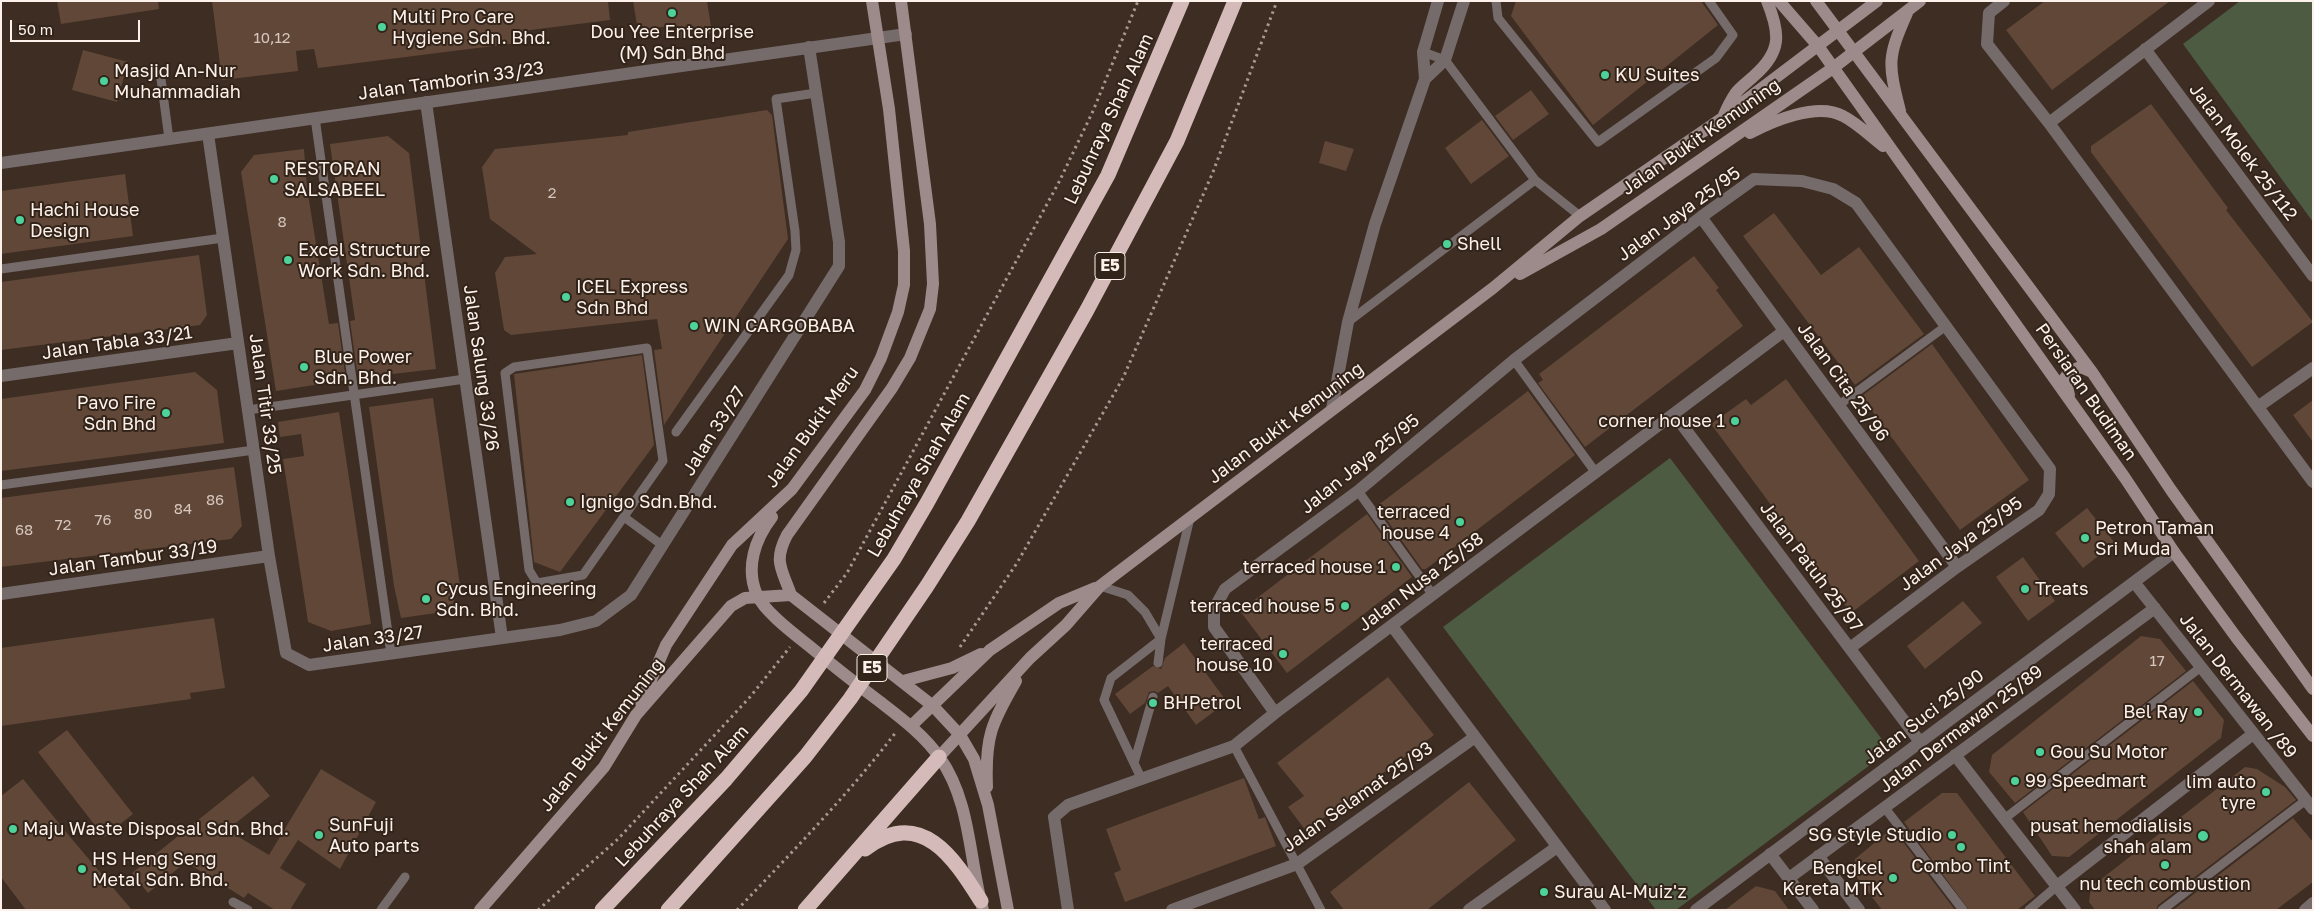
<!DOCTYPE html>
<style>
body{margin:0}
#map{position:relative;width:2314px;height:911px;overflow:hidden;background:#3d2d23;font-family:"Golos Text",sans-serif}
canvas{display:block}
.frame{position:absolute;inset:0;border:2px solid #fdf2eb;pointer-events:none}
.scale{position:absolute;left:10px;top:20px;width:130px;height:22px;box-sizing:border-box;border:2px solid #fdf2eb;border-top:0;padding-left:6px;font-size:15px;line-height:18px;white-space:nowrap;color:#fdf2eb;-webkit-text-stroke:4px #33241a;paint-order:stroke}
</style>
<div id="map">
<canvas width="2314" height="911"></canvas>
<div class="frame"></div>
<div class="scale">50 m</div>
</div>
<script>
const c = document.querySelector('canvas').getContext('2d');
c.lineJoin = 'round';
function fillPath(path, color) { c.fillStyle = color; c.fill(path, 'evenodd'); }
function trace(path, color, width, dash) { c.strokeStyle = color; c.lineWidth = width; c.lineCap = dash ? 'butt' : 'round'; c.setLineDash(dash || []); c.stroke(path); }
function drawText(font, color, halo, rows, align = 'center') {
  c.font = font + ' "Golos Text",sans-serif'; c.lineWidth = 4; c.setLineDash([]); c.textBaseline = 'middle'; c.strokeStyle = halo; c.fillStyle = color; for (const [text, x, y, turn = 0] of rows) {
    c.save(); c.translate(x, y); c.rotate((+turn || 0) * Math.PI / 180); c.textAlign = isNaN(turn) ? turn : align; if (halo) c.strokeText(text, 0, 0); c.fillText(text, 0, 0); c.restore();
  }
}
fillPath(new Path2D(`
 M 2240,1 L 2313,1 L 2313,222 L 2183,44 Z
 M 1670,458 L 1890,750 L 1676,910 L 1656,910 L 1443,627 Z`), '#4e5b43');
fillPath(new Path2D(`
 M 57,1 L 158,1 L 159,9 L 61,24 Z
 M 212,1 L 608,1 L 610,20 L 523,31 L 525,42 L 318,68 L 314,49 L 296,51 L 298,71 L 222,80 Z
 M 633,1 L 707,1 L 712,33 L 677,39 L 674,25 L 638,31 Z
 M 1516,1 L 1701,1 L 1718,25 L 1593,125 L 1511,16 Z
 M 2045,1 L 2170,1 L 2052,90 L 2006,30 Z
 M 83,50 L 128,62 L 117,102 L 72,90 Z
 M 1531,90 L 1549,114 L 1513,140 L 1495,116 Z
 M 2151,104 L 2228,208 L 2226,210 L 2313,322 L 2252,367 L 2091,152 L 2091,146 Z
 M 767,110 L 772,115 L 788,239 L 664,425 L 654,350 L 662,349 L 657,319 L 511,335 L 504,330 L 495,273 L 505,257 L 537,254 L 490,219 L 482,167 L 495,149 L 628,135 L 628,132 Z
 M 1482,120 L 1509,156 L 1471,184 L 1445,148 Z
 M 388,136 L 409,153 L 436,369 L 358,378 L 350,321 L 355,320 L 330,144 Z
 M 1325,141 L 1354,149 L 1346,171 L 1319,163 Z
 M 304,149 L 307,188 L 329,324 L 338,323 L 346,380 L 276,391 L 241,172 L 254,155 Z
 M 125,174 L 133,236 L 1,254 L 1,191 Z
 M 1774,213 L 1821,275 L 1859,247 L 1924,334 L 1855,385 L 1743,236 Z
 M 199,255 L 207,315 L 200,325 L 1,350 L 1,282 Z
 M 1694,256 L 1719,288 L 1716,290 L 1743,326 L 1585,447 L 1538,383 L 1543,380 L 1539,374 Z
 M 1932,344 L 2029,480 L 1960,530 L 1864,400 L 1866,399 L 1863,395 Z
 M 642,355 L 654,445 L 560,572 L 534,562 L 514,374 Z
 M 195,372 L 217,390 L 224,443 L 1,471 L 1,399 Z
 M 1786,379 L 1919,561 L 1851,613 L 1711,424 L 1746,399 L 1751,405 Z
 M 1528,391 L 1575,455 L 1426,569 L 1422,569 L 1377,506 Z
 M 433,398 L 460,586 L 450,611 L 401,618 L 394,586 L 369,407 Z
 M 2313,400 L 2313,442 L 2293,415 Z
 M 339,412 L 371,624 L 331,631 L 308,622 L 283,459 L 304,456 L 301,434 L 280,437 L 278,422 Z
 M 234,467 L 242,526 L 231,539 L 1,567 L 1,498 Z
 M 2087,508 L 2115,543 L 2083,568 L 2055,533 Z
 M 1367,514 L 1412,577 L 1287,673 L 1240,611 Z
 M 2023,557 L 2055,601 L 2028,621 L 1996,577 Z
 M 1963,601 L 1982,623 L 1925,669 L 1907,646 Z
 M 214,618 L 225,688 L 190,693 L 191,699 L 1,726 L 1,648 Z
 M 2141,636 L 2160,639 L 2186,671 L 2015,803 L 1989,772 L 1992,755 Z
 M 1184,643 L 1227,702 L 1196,725 L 1168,686 L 1158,693 L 1154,691 L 1149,692 L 1145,703 L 1130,714 L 1115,694 L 1153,666 L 1161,669 L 1165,658 Z
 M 1388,677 L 1434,735 L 1306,831 L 1288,807 L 1304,796 L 1277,763 Z
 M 2193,681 L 2224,720 L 2221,738 L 2069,857 L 2052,856 L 2023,812 Z
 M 67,730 L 133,814 L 104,837 L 38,752 Z
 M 2245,767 L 2257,769 L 2285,787 L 2296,800 L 2158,905 L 2156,910 L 2095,910 L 2089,902 L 2091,887 Z
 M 321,769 L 376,802 L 340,869 L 298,840 L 280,868 L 306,884 L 290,910 L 275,910 L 248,893 L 244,898 L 186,862 L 148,893 L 132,873 L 253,776 L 270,796 L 227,830 L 269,855 Z
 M 1244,778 L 1259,819 L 1265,817 L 1276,846 L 1125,902 L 1114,873 L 1121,870 L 1106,829 Z
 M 23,779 L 71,838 L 132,910 L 26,910 L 1,877 L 1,796 Z
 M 1469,782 L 1516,840 L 1427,910 L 1344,910 L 1330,892 Z
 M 1942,793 L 1957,793 L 2035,896 L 2017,910 L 1969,910 L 1904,822 Z
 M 2293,818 L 2313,842 L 2313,882 L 2276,910 L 2173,910 Z
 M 1891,829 L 1892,831 L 1894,830 L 1955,910 L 1882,910 L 1856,876 L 1855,859 Z
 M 1756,886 L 1775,891 L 1789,910 L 1725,910 Z`), '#614737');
trace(new Path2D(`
 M 824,603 L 847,573 L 1059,182 L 1093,111 L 1138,1
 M 960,647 L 1017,563 L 1123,378 L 1213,172 L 1277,1
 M 538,910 L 618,839 L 750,697 L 790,647
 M 737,910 C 792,852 848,795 896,732`), '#a69990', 3, [2.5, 4]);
trace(new Path2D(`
 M 1496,1 L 1498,18 L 1598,142 L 1716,58 L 1733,35 L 1709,1
 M 1423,52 L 1445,60 L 1535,180
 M 161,79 L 169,139
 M 315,118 L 391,654
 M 1,269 L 223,238
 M 1348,322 L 1535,180 L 1580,216
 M 647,348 L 663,461 L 583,575 L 537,583 L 529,570 L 505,373 L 514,367 Z
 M 1514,360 L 1596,473
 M 1839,405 L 1946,326
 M 248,410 L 465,379
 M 676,432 L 789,275 L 796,250 L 795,231 L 776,99 L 816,93
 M 1,485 L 254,450
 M 1358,491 L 1433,595
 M 624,517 L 662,545
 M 1100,586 L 1128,595 L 1145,612 L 1161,639
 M 1158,663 L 1161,639 L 1190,518
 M 1234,746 L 1321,910
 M 1134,763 L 1153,697
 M 1142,780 L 1104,700 L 1111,678 L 1161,639
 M 1885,808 L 1963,910
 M 2004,819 L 2201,667
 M 233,902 L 248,910
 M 381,910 L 405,877
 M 2029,910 L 2057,886
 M 2162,910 L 2306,800`), '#766b6b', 9);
trace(new Path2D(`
 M 2004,1 L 1989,13 L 1987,44 L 2049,123 L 2313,482
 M 2145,49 L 2313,276
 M 1425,79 L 1445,60 L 1464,1
 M 426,102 L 502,638
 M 2049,123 L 2209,1
 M 208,134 L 269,556 L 286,653 L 309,665 L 560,630 L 596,621 L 631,595 L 839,266 L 839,242 L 809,47
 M 1,163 L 906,34
 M 1701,217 L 1957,567
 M 1,376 L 238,343
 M 2259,406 L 2313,368
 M 1332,409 L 1348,322 L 1375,224 L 1425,79 L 1423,52 L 1438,1
 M 1674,414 L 1920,742
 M 2134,582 L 2313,809
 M 1,594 L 269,556
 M 1392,626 L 1605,910
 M 1275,713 L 1214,627 L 1214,609 L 1225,589 L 1358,491 L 1514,360 L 1701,217 L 1754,179 L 1802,181 L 1833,189 L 1856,203 L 2050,469 L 2049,494 L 2039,510 L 1957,567 L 1850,648
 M 1955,755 L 2075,910
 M 1770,854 L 1813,910
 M 1818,856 L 1859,910
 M 1789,878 L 2155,608
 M 2057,886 L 2253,734
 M 1068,910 L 1054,817 L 1068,805 L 1234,746 L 1275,713 L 1784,331
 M 1172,910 L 1297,864 L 1475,737
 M 1469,910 L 1557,847
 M 1696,910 L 2174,552
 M 2305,910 L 2313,903`), '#766b6b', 12);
trace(new Path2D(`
 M 1779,1 L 1818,46 L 2125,478 L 2174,552 L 2236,637 L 2313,736
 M 1816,1 L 2092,372 L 2171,490 L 2313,689
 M 1900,111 C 1888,63 1887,58 1907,13
 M 1724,115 C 1727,108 1731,100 1735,94 C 1740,87 1749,81 1755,75 C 1782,51 1780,33 1767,1
 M 1750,133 C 1773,121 1817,102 1843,116 C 1857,123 1870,136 1883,146
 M 1520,274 L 1601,229 L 1833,68 L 1920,1
 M 2069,395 L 2065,378 L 2070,371 L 2081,367 L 2092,372
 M 772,517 C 755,539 745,568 757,595 C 765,612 793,633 808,645 C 831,664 855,683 879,701 C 901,718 924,735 940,758 C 971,802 969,860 983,910
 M 791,595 C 782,569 773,562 787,535 L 892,388 L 910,358 L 930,309 L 933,284 L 930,224 L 901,1
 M 903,681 L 952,668 L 981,654
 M 641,703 L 666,645 L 732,545 L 792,489 L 865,390 L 881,358 L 898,312 L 904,285 L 904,251 L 889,109 L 872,1
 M 911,726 L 990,650 L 1059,603 L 1095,588
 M 939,757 L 1030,658 L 1066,625 L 1100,586 L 1493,288 L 1580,216 L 1721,119 L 1877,1
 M 987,787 C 985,737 991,724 1016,681
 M 480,910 L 604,767 L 636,715 L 731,606 L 745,598 L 791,595 L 933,706 L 960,735 L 974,759 L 988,805 L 1008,910`), '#9c8b8a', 12);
trace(new Path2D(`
 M 865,849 C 921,806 954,858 981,901
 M 602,910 L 726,779 L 801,691 L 894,559 L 927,503 L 1108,175 L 1182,1
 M 668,910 L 805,757 L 850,699 L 927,586 L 968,521 L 1087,310 L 1177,141 L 1235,1
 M 805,910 L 939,757`), '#d4bbb9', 15);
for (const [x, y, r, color] of [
 [672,13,5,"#4dd39a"],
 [382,27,5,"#4dd39a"],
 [1605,75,5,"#4dd39a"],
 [104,81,5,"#4dd39a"],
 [274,179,5,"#4dd39a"],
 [20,220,5,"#4dd39a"],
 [1447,244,5,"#4dd39a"],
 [288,260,5,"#4dd39a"],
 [566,297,5,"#4dd39a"],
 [694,326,5,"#4dd39a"],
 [304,367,5,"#4dd39a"],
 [166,413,5,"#4dd39a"],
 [1735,421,5,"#4dd39a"],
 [570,502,5,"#4dd39a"],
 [1460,522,5,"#4dd39a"],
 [2085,538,5,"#4dd39a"],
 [1396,567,5,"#4dd39a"],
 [2025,589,5,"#4dd39a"],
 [426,599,5,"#4dd39a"],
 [1345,606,5,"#4dd39a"],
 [1283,654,5,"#4dd39a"],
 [1153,703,5,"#4dd39a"],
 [2198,712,5,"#4dd39a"],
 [2040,752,5,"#4dd39a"],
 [2015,781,5,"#4dd39a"],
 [2266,792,5,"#4dd39a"],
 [13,829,5,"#4dd39a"],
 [319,835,5,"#4dd39a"],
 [1952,835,5,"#4dd39a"],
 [2203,836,6,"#4dd39a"],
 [1961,847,5,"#4dd39a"],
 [2165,865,5,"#4dd39a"],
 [82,869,5,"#4dd39a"],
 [1893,878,5,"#4dd39a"],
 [1544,892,5,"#4dd39a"]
]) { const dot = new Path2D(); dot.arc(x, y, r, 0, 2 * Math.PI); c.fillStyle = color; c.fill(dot); trace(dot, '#33241a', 2); }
drawText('15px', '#d6c7be', null, [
 ["10,12",272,38],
 ["2",552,193],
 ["8",282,222],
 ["86",215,500],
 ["84",183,509],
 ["80",143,514],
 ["76",103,520],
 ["72",63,525],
 ["68",24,530],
 ["17",2157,661]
]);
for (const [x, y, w] of [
 [1110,266,30],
 [872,668,30]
]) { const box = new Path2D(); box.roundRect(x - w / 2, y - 13.5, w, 27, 4); c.fillStyle = '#33241a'; c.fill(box); trace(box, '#fdf2eb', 1); }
drawText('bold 16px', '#fdf2eb', null, [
 ["E5",1110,266],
 ["E5",872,668]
]);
drawText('18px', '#fdf2eb', '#33241a', [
 ["Multi Pro Care",392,17],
 ["Hygiene Sdn. Bhd.",392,38],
 ["Dou Yee Enterprise",672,32,"center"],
 ["(M) Sdn Bhd",672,53,"center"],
 ["Masjid An-Nur",114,71],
 ["Muhammadiah",114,92],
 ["KU Suites",1615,75],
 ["RESTORAN",284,169],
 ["SALSABEEL",284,190],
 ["Hachi House",30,210],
 ["Design",30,231],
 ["Shell",1457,244],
 ["Excel Structure",298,250],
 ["Work Sdn. Bhd.",298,271],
 ["ICEL Express",576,287],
 ["Sdn Bhd",576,308],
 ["WIN CARGOBABA",704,326],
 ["Blue Power",314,357],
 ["Sdn. Bhd.",314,378],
 ["Pavo Fire",156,403,"right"],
 ["Sdn Bhd",156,424,"right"],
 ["corner house 1",1725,421,"right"],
 ["Ignigo Sdn.Bhd.",580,502],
 ["terraced",1450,512,"right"],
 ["house 4",1450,533,"right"],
 ["Petron Taman",2095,528],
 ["Sri Muda",2095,549],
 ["terraced house 1",1386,567,"right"],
 ["Cycus Engineering",436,589],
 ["Sdn. Bhd.",436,610],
 ["Treats",2035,589],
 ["terraced house 5",1335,606,"right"],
 ["terraced",1273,644,"right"],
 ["house 10",1273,665,"right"],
 ["BHPetrol",1163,703],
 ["Bel Ray",2188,712,"right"],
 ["Gou Su Motor",2050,752],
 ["99 Speedmart",2025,781],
 ["lim auto",2256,782,"right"],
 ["tyre",2256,803,"right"],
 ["SunFuji",329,825],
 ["Auto parts",329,846],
 ["pusat hemodialisis",2192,826,"right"],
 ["shah alam",2192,847,"right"],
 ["Maju Waste Disposal Sdn. Bhd.",23,829],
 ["SG Style Studio",1942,835,"right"],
 ["HS Heng Seng",92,859],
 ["Metal Sdn. Bhd.",92,880],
 ["Combo Tint",1961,866,"center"],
 ["Bengkel",1883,868,"right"],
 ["Kereta MTK",1883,889,"right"],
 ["nu tech combustion",2165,884,"center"],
 ["Surau Al-Muiz'z",1554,892]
], 'left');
drawText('18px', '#fdf2eb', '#33241a', [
 ["Jalan Tamborin 33/23",451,81,-8],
 ["Lebuhraya Shah Alam",1109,119,-65],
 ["Jalan Bukit Kemuning",1701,137,-35],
 ["Jalan Molek 25/112",2243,152,53],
 ["Jalan Jaya 25/95",1679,214,-36],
 ["Jalan Tabla 33/21",117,343,-8],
 ["Jalan Salung 33/26",481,368,82],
 ["Jalan Cita 25/96",1843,382,54],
 ["Persiaran Budiman",2086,392,55],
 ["Jalan Titir 33/25",265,404,82],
 ["Jalan Bukit Kemuning",1286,423,-37],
 ["Jalan Bukit Meru",812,427,-54],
 ["Jalan 33/27",714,431,-58],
 ["Jalan Jaya 25/95",1360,464,-39],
 ["Lebuhraya Shah Alam",919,475,-60],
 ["Jalan Jaya 25/95",1961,544,-36],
 ["Jalan Tambur 33/19",133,558,-8],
 ["Jalan Patuh 25/97",1811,567,53],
 ["Jalan Nusa 25/58",1421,582,-37],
 ["Jalan 33/27",373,639,-8],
 ["Jalan Dermawan /89",2238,686,52],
 ["Jalan Suci 25/90",1924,717,-37],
 ["Jalan Dermawan 25/89",1961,729,-37],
 ["Jalan Bukit Kemuning",602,735,-52],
 ["Lebuhraya Shah Alam",682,796,-47],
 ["Jalan Selamat 25/93",1358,797,-35]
]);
</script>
